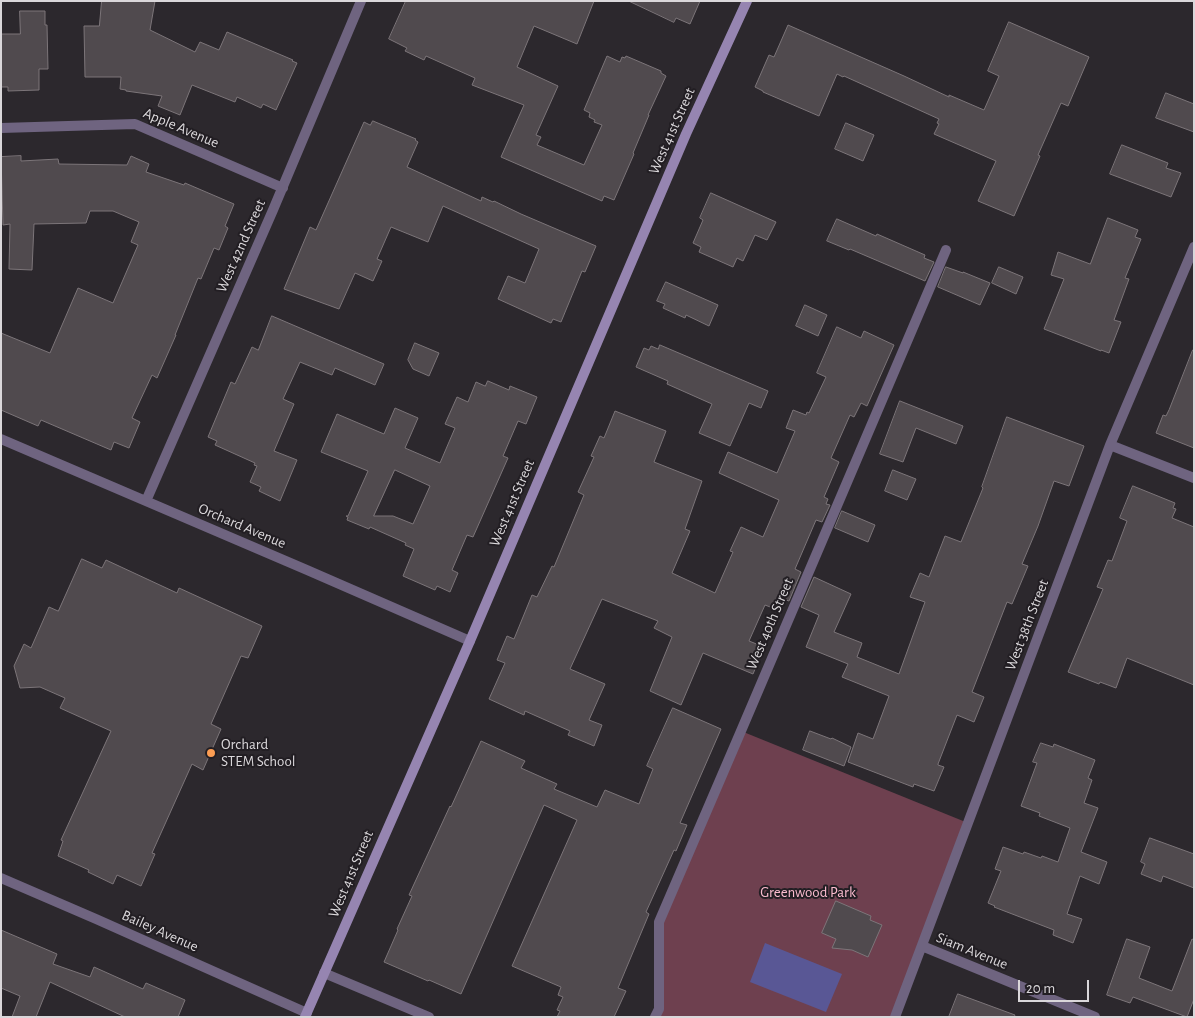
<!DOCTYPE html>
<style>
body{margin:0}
#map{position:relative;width:1195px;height:1018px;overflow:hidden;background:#2c282d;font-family:"Alegreya Sans",sans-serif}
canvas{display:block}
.frame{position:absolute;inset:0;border:2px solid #dad7da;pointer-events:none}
.scale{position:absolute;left:1018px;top:980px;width:71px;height:22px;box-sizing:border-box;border:2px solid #dad7da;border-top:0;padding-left:6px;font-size:15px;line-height:18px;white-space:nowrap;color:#dad7da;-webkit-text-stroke:4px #221e23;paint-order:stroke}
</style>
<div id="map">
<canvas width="1195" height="1018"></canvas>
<div class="frame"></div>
<div class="scale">20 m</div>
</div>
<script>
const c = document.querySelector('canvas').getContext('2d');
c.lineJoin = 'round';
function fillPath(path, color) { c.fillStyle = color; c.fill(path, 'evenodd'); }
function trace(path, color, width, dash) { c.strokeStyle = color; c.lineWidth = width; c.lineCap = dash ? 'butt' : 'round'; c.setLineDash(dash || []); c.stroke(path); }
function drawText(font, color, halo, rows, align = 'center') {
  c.font = font + ' "Alegreya Sans",sans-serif'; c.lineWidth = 4; c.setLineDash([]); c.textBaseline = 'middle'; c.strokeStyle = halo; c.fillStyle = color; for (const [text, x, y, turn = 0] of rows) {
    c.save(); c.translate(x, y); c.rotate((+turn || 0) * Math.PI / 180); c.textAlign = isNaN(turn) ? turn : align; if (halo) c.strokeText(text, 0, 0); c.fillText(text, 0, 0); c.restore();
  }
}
fillPath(new Path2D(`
 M 741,731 L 968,823 L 896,1017 L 655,1017 L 659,922 Z`), '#6e404f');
fillPath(new Path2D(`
 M 765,943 L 842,974 L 826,1012 L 750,982 Z`), '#595795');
const building = new Path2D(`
 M 102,1 L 155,1 L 150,30 L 195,52 L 200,42 L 219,50 L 227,32 L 293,60 L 292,61 L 297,63 L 276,110 L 263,104 L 261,108 L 237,97 L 235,102 L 192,85 L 180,115 L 158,106 L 162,96 L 126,91 L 126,90 L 120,89 L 121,77 L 85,77 L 84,26 L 99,26 Z
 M 406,1 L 594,1 L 577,44 L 534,26 L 517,67 L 558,86 L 536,135 L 541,137 L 537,145 L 584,165 L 602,125 L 594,122 L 595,120 L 589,117 L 590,113 L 584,110 L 607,56 L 620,62 L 622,57 L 625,58 L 626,56 L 661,71 L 661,73 L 666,76 L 648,115 L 649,115 L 633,153 L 634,154 L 614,200 L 604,196 L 602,201 L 501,157 L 524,105 L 472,85 L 475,78 L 426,56 L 424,60 L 405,51 L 407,48 L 389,39 Z
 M 629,1 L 700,1 L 690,24 L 676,18 L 674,22 Z
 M 20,11 L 45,11 L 45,25 L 47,25 L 48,69 L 39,69 L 39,90 L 8,91 L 8,87 L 1,87 L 1,34 L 20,34 Z
 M 1009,22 L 1089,57 L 1068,106 L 1061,103 L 1038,155 L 1040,156 L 1014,216 L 978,201 L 996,161 L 934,134 L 939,124 L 937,123 L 939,119 L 844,76 L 843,77 L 837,74 L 819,116 L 763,92 L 763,91 L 755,87 L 769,55 L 774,57 L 788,25 L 904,76 L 949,97 L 949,95 L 984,110 L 999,76 L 988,71 Z
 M 1166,93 L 1194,104 L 1194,132 L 1156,118 Z
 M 373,121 L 416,139 L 415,140 L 418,142 L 407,167 L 481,201 L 482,197 L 493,202 L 494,201 L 521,214 L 596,246 L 585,272 L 582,271 L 561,322 L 553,319 L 551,323 L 498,299 L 508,276 L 525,283 L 539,249 L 443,206 L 428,242 L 391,227 L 377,259 L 382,261 L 373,281 L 355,273 L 339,309 L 284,289 L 310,227 L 316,230 L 364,122 L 370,125 Z
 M 846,123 L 874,135 L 863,161 L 835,149 Z
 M 1122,145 L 1168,163 L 1166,168 L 1181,173 L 1171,197 L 1110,174 Z
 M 21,156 L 21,161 L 58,159 L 59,164 L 127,165 L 131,156 L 149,164 L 146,172 L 184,185 L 185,183 L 234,204 L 225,226 L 228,228 L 219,250 L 214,248 L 201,279 L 198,278 L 175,335 L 176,335 L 157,378 L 152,375 L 132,418 L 140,422 L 129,448 L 114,442 L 111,450 L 41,420 L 38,426 L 1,410 L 1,333 L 50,353 L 78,288 L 113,303 L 138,245 L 131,242 L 139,222 L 113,211 L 90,211 L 86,223 L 34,224 L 32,270 L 9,269 L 10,224 L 3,225 L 1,157 Z
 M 711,193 L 776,222 L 767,240 L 755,235 L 743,261 L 737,258 L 733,267 L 699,252 L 701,247 L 693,243 L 703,220 L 700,218 Z
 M 1108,218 L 1138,230 L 1135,237 L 1141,239 L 1125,278 L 1129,279 L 1114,320 L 1121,322 L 1109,353 L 1101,350 L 1101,351 L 1044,329 L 1064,279 L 1051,275 L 1058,252 L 1090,264 Z
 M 837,219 L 876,236 L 877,234 L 925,255 L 924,258 L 934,262 L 925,281 L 850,249 L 849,250 L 827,241 Z
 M 946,267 L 963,273 L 963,272 L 990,283 L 980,305 L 938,287 Z
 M 999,267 L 1023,277 L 1016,294 L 992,283 Z
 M 666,282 L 718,305 L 709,326 L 686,315 L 685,318 L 663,308 L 665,304 L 657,301 Z
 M 805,305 L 827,315 L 818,336 L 796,326 Z
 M 272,316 L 384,364 L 375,385 L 335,368 L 332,375 L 300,362 L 283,399 L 294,404 L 274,451 L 297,460 L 280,501 L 259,491 L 261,487 L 250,482 L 257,466 L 254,465 L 255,463 L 215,445 L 217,441 L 208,437 L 231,382 L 235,384 L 252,347 L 258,350 Z
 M 837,327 L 861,338 L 864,331 L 894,345 L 867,406 L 861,403 L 854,417 L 850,415 L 831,458 L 839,462 L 824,497 L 828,499 L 826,504 L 830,505 L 822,522 L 816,520 L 795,569 L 801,572 L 789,601 L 783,599 L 778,610 L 765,605 L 749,641 L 764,647 L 753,674 L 703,653 L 681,705 L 650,691 L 672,637 L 654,628 L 658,621 L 602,599 L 570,669 L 605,684 L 589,720 L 602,725 L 594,746 L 568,735 L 570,731 L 525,711 L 524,715 L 489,699 L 505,663 L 497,660 L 507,636 L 514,639 L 532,595 L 537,597 L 552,566 L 554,567 L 584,495 L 578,492 L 594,457 L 591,456 L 600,436 L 604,438 L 615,411 L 666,431 L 654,462 L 702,481 L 685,529 L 690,531 L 672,573 L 715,593 L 733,552 L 730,551 L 741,527 L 763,537 L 779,500 L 719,473 L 728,452 L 777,473 L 795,431 L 786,428 L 793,410 L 806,415 L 807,412 L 809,413 L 826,377 L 817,373 Z
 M 415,343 L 439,353 L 429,376 L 413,369 L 408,360 Z
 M 660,345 L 768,391 L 761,408 L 749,403 L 730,446 L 699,433 L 712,404 L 667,384 L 668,381 L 636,367 L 644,348 L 649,350 L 651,346 L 658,349 Z
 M 1193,350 L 1194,350 L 1194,448 L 1156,433 L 1163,415 L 1166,416 L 1169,410 Z
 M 488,381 L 509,390 L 510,386 L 537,397 L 526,424 L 518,421 L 503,456 L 508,458 L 473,537 L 467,535 L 452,570 L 458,573 L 450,592 L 437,586 L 435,590 L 403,576 L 414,549 L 405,545 L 406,543 L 370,527 L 369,529 L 347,520 L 348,517 L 346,516 L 348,516 L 368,471 L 321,452 L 337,414 L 384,434 L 395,408 L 418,418 L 405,448 L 440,463 L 455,428 L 445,424 L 457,397 L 468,402 L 476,382 L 485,386 ZM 395,470 L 430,486 L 413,524 L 393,516 L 374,516 Z
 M 900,401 L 963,426 L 956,444 L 916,428 L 903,462 L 880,454 Z
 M 1007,417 L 1084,446 L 1069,486 L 1054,481 L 1038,526 L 1022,564 L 1028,566 L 1012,604 L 1007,602 L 972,692 L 984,697 L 974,722 L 957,715 L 938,764 L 938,765 L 944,767 L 934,791 L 914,784 L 913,787 L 848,762 L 858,733 L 873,739 L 889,696 L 842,677 L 848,664 L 806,647 L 819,615 L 801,607 L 814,577 L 851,594 L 834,632 L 862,643 L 857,657 L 899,674 L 925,602 L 910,597 L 920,573 L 929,577 L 945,536 L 961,542 L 983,488 L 982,487 Z
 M 893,470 L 916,479 L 907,500 L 885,491 Z
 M 1133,486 L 1175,503 L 1173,508 L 1176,509 L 1172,518 L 1194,527 L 1194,685 L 1127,658 L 1116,688 L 1100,682 L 1099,684 L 1068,672 L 1103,589 L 1097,587 L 1108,560 L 1112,561 L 1127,521 L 1120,518 Z
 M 842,511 L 875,525 L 868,542 L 835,528 Z
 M 82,559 L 102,568 L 106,560 L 177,593 L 179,588 L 262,626 L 248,658 L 241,656 L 211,724 L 221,729 L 203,770 L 192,764 L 152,853 L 155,854 L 141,886 L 117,875 L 113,884 L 88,872 L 89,870 L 58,856 L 63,841 L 61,840 L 111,731 L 60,708 L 65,698 L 40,687 L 20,688 L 14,666 L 24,644 L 31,648 L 49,607 L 58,611 Z
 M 673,708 L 721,729 L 680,823 L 687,825 L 676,851 L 674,850 L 646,912 L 649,914 L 618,988 L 626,991 L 614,1017 L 557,1017 L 560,1011 L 557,1010 L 563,997 L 558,995 L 561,987 L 512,966 L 577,820 L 544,805 L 461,994 L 429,980 L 428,981 L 384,962 L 398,930 L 397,929 L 412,896 L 409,895 L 450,806 L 451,807 L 481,741 L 525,761 L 521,768 L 557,784 L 554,789 L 597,807 L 605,790 L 639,804 L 653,769 L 647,766 Z
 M 810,731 L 831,739 L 832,738 L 851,747 L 844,766 L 803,750 Z
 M 1041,743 L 1053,747 L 1054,744 L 1095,760 L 1088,778 L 1092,780 L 1084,803 L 1098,808 L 1081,852 L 1107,862 L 1099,884 L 1080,876 L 1067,914 L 1082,919 L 1073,943 L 1053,935 L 1054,930 L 994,907 L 995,906 L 988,903 L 1001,871 L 995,869 L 1003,847 L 1023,854 L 1024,852 L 1041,858 L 1042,856 L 1058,862 L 1070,828 L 1039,816 L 1040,813 L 1021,806 L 1037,763 L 1033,762 Z
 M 1150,838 L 1194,854 L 1194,888 L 1163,876 L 1161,882 L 1141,874 L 1145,864 L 1141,862 Z
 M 836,901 L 871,916 L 870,920 L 882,925 L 868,957 L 852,950 L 832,948 L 836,939 L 822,933 Z
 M 1,930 L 57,954 L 53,964 L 90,977 L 94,967 L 143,989 L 146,983 L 185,1000 L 178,1017 L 125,1017 L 50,982 L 36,1017 L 12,1017 L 20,996 L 1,988 Z
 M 1127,939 L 1150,947 L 1139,978 L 1172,991 L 1192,939 L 1194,940 L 1194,999 L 1187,1017 L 1133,997 L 1130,1003 L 1107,995 Z
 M 958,994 L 1015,1015 L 1014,1017 L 949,1017 Z`);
fillPath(building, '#504a4e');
trace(building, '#7c7579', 1);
trace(new Path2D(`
 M 1,128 L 135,124 L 283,188
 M 1,439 L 307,570 L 470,641
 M 1110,445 L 1194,478
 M 146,501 L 273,210 L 361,1
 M 1,878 L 96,919 L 307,1013
 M 922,946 L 1095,1017
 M 324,973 L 429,1017
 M 655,1017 L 659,1009 L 659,922 L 741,731 L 946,250
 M 895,1017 L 1110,445 L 1194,247`), '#6f6480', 10);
trace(new Path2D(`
 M 305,1017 L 470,641 L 686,134 L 747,1`), '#9685b1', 10);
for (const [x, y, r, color] of [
 [211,753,5,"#fc9d53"]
]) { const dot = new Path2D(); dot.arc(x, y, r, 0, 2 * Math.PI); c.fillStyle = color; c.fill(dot); trace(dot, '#221e23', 2); }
drawText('15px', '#dad7da', '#221e23', [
 ["Apple Avenue",181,128,23],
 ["West 41st Street",672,131,-66],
 ["West 42nd Street",241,246,-66],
 ["West 41st Street",512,503,-67],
 ["Orchard Avenue",242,526,23],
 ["West 40th Street",770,624,-67],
 ["West 38th Street",1027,625,-69],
 ["West 41st Street",351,874,-67],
 ["Bailey Avenue",160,931,24],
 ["Siam Avenue",972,951,22]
]);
drawText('15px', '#dad7da', '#221e23', [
 ["Orchard",221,744],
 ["STEM School",221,761]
], 'left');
drawText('15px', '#fcbccf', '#221e23', [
 ["Greenwood Park",808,892]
]);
</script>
